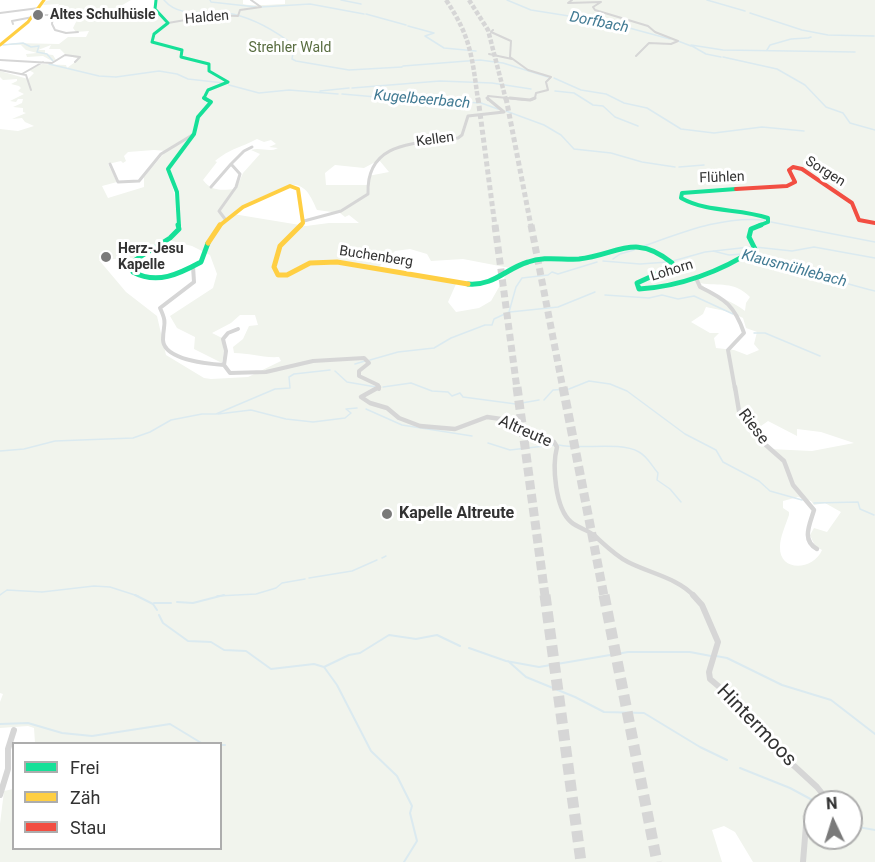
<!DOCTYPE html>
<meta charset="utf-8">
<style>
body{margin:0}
#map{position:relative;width:875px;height:862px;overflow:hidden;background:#fff;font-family:Roboto,sans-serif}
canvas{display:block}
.legend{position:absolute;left:12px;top:742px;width:210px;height:108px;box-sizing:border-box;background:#fff;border:2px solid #adadad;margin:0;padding:8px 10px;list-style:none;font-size:18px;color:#323232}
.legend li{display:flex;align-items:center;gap:12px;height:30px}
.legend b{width:30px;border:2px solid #adadad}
.north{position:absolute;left:803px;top:790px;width:60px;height:60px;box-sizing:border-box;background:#fff;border:2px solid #adadad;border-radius:50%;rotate:356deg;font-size:16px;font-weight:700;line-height:24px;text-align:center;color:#323232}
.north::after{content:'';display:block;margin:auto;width:21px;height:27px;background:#7a7a7a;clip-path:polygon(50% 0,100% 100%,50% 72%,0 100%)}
</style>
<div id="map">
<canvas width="875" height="862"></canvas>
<ul class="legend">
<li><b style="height:8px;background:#16e098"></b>Frei</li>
<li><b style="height:8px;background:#ffcf43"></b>Zäh</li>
<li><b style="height:8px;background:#f24e42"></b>Stau</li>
</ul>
<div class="north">N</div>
</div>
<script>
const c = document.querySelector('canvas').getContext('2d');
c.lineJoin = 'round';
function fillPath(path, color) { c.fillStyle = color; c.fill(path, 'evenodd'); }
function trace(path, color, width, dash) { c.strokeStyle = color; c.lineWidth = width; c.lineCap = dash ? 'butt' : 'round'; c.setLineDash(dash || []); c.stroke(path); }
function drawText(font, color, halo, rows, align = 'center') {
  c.font = font + ' Roboto,sans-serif'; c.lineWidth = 6; c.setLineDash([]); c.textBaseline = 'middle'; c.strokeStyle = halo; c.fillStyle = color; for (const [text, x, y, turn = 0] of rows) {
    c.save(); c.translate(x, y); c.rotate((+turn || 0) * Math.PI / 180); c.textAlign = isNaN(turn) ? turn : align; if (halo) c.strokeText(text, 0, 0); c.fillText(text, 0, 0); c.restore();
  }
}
fillPath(new Path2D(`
 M 51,0 L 131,0 L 119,7 L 120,9 L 112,16 L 126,18 L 159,15 L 155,9 L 156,0 L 243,0 L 243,4 C 258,7 270,4 285,4 L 285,0 L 875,0 L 875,862 L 753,862 L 735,832 L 724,826 L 712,830 L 722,862 L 0,862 L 0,824 L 4,791 L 13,789 L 14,848 L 220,848 L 220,744 L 35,743 L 34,728 L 28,726 L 0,728 L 0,702 L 3,694 L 0,693 L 0,129 L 18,131 L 34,126 L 25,122 L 22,118 L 12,119 L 26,113 L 23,112 L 23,108 L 13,107 L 22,103 L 23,99 L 18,99 L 16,102 L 10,101 L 24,94 L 18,91 L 21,88 L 19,86 L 11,84 L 17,81 L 17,79 L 3,80 L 0,77 L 0,71 L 28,79 L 34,73 L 29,70 L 42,64 L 66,65 L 67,68 L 79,59 L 66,55 L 60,49 L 49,49 L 51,45 L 38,50 L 45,50 L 45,54 L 53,55 L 56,60 L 52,61 L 43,56 L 27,57 L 26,54 L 37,53 L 26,50 L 21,45 L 2,45 L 14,43 L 59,44 L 68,37 L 86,37 L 89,31 L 76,32 L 73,28 L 77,20 L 86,16 L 53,13 L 59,4 L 43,5 L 46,1 ZM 257,139 L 264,142 L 271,140 L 276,144 L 269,147 L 278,148 C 269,153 261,147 251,150 L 260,154 L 243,173 L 236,189 C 222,190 212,192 203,180 L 217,162 L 215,161 C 231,148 240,148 257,139 ZM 154,150 L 166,151 L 144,177 L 144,187 L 108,198 L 102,186 L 117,182 L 108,164 L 121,161 L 123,163 L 126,161 L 124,156 L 128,152 ZM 379,160 L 389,172 L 368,176 L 367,185 L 326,185 L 325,173 L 335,165 L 364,168 ZM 171,181 C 176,191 174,196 176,206 C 177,216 180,220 179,232 L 168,240 L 192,246 L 210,255 L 217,274 L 213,288 L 170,316 L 177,328 L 195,337 L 194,349 L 222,363 L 224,352 L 222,338 L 212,333 L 231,323 L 240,315 L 255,315 L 258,325 L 249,326 L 243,339 L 233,347 L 234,353 C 250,353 262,358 279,357 L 281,361 L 248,377 L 211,379 L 204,378 L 166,355 L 157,316 L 126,292 L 99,260 L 133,258 L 175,232 C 180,222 174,191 171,181 ZM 289,185 C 306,183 311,197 317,210 L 340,213 L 345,217 L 349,215 L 359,223 L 329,223 L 306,226 L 233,214 L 252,201 ZM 410,249 L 427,254 L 431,261 L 463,259 L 510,268 L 491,301 L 479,308 L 456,312 L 448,302 L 456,284 L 378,268 L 395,251 ZM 700,283 C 720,287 733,280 750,297 L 746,303 L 745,311 C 732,300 713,297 700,283 ZM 706,307 L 730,312 L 743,318 L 746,328 L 757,332 L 754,344 L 759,350 L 747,355 L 734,350 L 716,348 L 714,338 L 719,333 L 710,333 L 691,322 L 703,314 ZM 768,421 L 797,436 L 797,429 L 821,432 L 854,443 L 812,451 L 769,449 L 750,426 L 761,426 ZM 798,497 L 811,501 L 814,505 L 825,503 L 841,512 L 827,532 L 814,528 L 810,535 L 815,546 L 822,550 C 813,571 779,572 780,547 C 780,537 786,524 789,515 L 789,512 L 783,508 L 783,501 ZM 815,802 L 851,802 L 851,838 L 815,838 Z`), '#f1f4ed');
trace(new Path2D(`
 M 164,0 C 180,19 205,10 227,13 C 247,16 270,28 287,40 L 286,44 L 293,53 L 292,59 L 296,61 L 349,70 L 402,67
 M 210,0 L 211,2 L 256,7
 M 341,0 L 361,4
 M 507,0 L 531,10 L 607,22 L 670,39
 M 707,0 L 745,11
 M 261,7 L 310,4 L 364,14
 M 750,13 L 802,30 L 828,35 L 874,36
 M 54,14 L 97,14 L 110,18
 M 366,14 L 406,25
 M 111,18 L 128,20 L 157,17
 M 408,26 L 434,33 L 425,36 L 444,48 L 476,51
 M 808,38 L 811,37
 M 678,41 L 691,46
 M 3,45 L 23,43 L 31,47 L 39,46 L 37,52 L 47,54 L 53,61
 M 691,45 L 723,50 L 855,52
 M 692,46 L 706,54 L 721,57
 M 767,50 L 770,45 L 791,39 L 807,38
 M 723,57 L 777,69 L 805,85 L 826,107 L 843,113 L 850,123 L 875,130
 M 49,64 L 99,76 L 116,77 L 159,71 L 177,74 L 188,79 L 224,83
 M 403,66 L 480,60 L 503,63 L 548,77
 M 554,78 L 581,90 L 606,94 L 624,103 L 647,108 L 681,129 L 714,133 L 762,127 L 804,131
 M 229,85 L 259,93 L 289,90 L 338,94
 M 352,88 L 440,81 L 492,83 L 531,89
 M 320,91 L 349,88
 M 555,91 L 574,93 L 593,105 L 603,106 L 615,117 L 638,126
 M 342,94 L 388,98 L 399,95 L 423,100 L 481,103 L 498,109
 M 506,111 L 544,125 L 561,135 L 574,149 L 611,153 L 642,162 L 675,167
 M 679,167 L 704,165
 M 771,222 L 875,242
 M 644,246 C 684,232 722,216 765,220
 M 755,247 L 792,251 L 814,247 L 875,258
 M 713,251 L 729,255 L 743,254
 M 751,255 C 793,266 833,281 875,291
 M 613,259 L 620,254 L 634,250
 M 603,261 L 640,264 L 668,262
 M 673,261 L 705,252 L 750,247
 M 605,295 L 649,298 L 662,295 L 678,299 L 694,296 L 733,314
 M 510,312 L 558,307 L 595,292
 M 754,333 L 765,333 L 820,356
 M 370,360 L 398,352 L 434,348 L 451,338 L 485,325 L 492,325 L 494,319 L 509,312 L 516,287 L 522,278 L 548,275 L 552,272 L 558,274 L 597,262
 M 355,364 L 365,361
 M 335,371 L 347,382 L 376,387
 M 383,387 L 411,383 L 432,391 L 448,392 L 452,396 L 460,393 L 463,397 L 516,404 L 539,400
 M 544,400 L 553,390 L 569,389 L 589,381 L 610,384 L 627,391 L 685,434 L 716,450 L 723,462 L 759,481 L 770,491 L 802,500
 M 366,409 L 402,425 L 472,436
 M 218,414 L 251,410 L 286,419 L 313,422 L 345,418 L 351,413 L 346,409 L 357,408
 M 488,443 L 510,450 L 553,445
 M 559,445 C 582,450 619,441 639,452 C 647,456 652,466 658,473 L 657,480 L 670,489 L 681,502
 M 0,451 L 24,449 L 55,441 L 133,438 L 150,432 L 171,420 L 202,414 L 216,414 L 275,389 L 290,388 L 289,377 L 294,374 L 330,370
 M 814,503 L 858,502 L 860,509 L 874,515
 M 382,558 L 386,556
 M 309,578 L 352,571 L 377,560
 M 0,595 L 7,590 L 42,592 L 94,586 L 110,587 L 138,596
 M 217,596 L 256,594 L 276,588 L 282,583 L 305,579`), '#dbeaf0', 1.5);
trace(new Path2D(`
 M 135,595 L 153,604 L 157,610
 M 177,602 L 193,603 L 224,595
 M 154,603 L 171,603
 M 159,615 L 163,623 L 188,641 L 211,642 L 224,650 L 246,651 L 271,669 L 314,664 L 324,667 L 349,655 L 360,653 L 389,635 L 416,639 L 437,635 L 460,646
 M 469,648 L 506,661 L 539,667 L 628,652 L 690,652 L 711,656
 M 716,656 L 727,658 L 782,685 L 831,700 L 875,734
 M 508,661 L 526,677 L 575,697 L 604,712 L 644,713 L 700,747 L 727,760
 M 324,667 L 337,685 L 371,751 L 397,776 L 412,806 L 410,813 L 417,841 L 404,862
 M 0,724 L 28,723 L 62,733 L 92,736 L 170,724 L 203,744
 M 220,745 L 225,745
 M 740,768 L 790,788 L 816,802
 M 851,822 L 858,827 L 875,830`), '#dbeaf0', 2);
trace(new Path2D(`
 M 446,0 C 471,37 472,57 478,100
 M 469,0 L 488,30 L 506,100`), '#d6d6d6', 4.5, [4.5, 2]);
trace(new Path2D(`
 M 478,98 L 495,226
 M 506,98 L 531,226`), '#d6d6d6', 5, [5, 3]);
trace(new Path2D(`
 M 495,225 L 517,389
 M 531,225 L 563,389`), '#d6d6d6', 7, [7, 4]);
trace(new Path2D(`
 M 517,387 L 545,596
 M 563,387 L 604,596`), '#d6d6d6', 9, [9, 4.5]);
trace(new Path2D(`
 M 545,595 L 581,862
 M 604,595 L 657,862`), '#d6d6d6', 11, [11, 6]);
trace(new Path2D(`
 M 572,0 L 568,3 L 601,2 L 593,7 L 595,10 L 648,26 L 655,32 L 678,41 L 671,44 L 649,43 L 636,56
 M 0,13 L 39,8
 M 34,15 L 53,15 L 52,24 L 55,30 L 66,33 L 78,32
 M 168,23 L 214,15 L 238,16 L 240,10 L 261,7 L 251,0
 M 13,24 L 12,21 L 33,17
 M 493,30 L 491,32 L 511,41 L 510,57 L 528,70 L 551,77 L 546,82 L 548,90 L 536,93 L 535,98 L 531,100
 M 489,54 L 512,59
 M 0,60 L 52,63 L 65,55 L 80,57 L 75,62
 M 0,70 L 26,75 L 31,90
 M 22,74 L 43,62
 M 488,100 L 488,96 L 526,100`), '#d6d6d6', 2);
trace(new Path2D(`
 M 510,98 L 530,100 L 535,98
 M 110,164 L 118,182 L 139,181 L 161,154 L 194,134
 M 211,187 L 231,164
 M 225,219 L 219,211 L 236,187 L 240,174 L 231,164 L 244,151 L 252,147
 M 304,221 L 341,211 L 368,194 C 366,139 419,144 458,138 L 462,135 L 468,116 L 504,112 L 487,98`), '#d6d6d6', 3);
trace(new Path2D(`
 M 193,266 L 194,282 L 160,308 C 168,325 163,323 163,340 C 164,360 209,364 224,365
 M 696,278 L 700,287 C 725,299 735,306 744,333 L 728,350 L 735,389
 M 238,329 L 228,333 L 223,339 L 226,351 L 224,365 L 230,373 L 266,372 L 313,361 L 364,358 L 369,363 L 359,371 L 359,376 L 378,385 L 379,389`), '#d6d6d6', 4);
trace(new Path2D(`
 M 379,387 L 361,397 L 370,403 L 387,408 L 399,418 L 420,426 L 455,429 L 487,417 L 501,419 L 531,437 L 554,442 L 557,447 C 552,466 555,508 571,522 C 578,528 588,530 595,536 C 605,545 616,556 628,562 C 649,573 678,578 694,596
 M 735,387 L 739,411 L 759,439 L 784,461 L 793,485 L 814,510 C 810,524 801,540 817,549`), '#d6d6d6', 4.5);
trace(new Path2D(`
 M 693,595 L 702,605 L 718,642 L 709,672 L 710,679 L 743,707 L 766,740 L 817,787 L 829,802
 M 0,795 L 8,769 L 8,749 L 14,730
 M 803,862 L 806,825 L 815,818`), '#d6d6d6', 6);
trace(new Path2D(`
 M 156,0 L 155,9 L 168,23 L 154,34 L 152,42 L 182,50 L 181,57 L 209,64 L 209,71 L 228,82 L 208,90 L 204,98 L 207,100`), '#16e098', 3);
trace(new Path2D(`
 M 736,189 L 682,193 L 681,198 C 708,213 739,208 768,218 L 768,222 L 758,226
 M 179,226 L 177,192 L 168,169 L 194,134 L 198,117 L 211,102 L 204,98`), '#16e098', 4);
trace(new Path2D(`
 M 178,225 L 179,229 L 170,238 L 132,262 L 133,272 C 157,285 179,274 201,262 L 208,243
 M 468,284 C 494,286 505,269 528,262 C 544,256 562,260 579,259 C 617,255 635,232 672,263 L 672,267 L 637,283 L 639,289 C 679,287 722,271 755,249 L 749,237 L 751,229 L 761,225`), '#16e098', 5);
trace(new Path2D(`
 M 0,45 L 28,22 L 44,0`), '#ffcf43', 3);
trace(new Path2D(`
 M 219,226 L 243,207 L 290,186 L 298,189 L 303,223 L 300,226`), '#ffcf43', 4);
trace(new Path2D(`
 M 301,225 L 280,246 L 274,267 L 278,275 L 287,275 L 310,263 L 337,262 L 468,284
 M 208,243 L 220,225`), '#ffcf43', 5);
trace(new Path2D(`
 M 736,189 L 787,186 L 795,182 L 789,170 L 793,167 L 802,169 L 852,203 L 859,220 L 875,223`), '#f24e42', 4);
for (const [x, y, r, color] of [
 [38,15,6,"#7a7a7a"],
 [106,257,6,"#7a7a7a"],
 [387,514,6,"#7a7a7a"]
]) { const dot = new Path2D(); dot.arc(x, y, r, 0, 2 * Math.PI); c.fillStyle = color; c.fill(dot); trace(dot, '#fff', 2); }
drawText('bold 14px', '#323232', '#fff', [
 ["Altes Schulhüsle",50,15],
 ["Herz-Jesu",118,249],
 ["Kapelle",118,265]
], 'left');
drawText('14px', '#323232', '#fff', [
 ["Halden",207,18,-5],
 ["Kellen",435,140,-8],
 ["Sorgen",825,172,32],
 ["Flühlen",722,178,-2],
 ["Buchenberg",376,257,9],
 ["Lohorn",672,271,-17]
]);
drawText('14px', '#596d40', '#fff', [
 ["Strehler Wald",290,48]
]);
drawText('italic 15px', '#417a93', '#fff', [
 ["Dorfbach",599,23,11],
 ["Kugelbeerbach",422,100,5],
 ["Klausmühlebach",794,269,15]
]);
drawText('16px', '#323232', '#fff', [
 ["Riese",753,427,53],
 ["Altreute",525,432,24]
]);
drawText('bold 16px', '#323232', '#fff', [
 ["Kapelle Altreute",399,514]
], 'left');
drawText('20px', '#323232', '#fff', [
 ["Hintermoos",756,726,46]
]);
</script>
